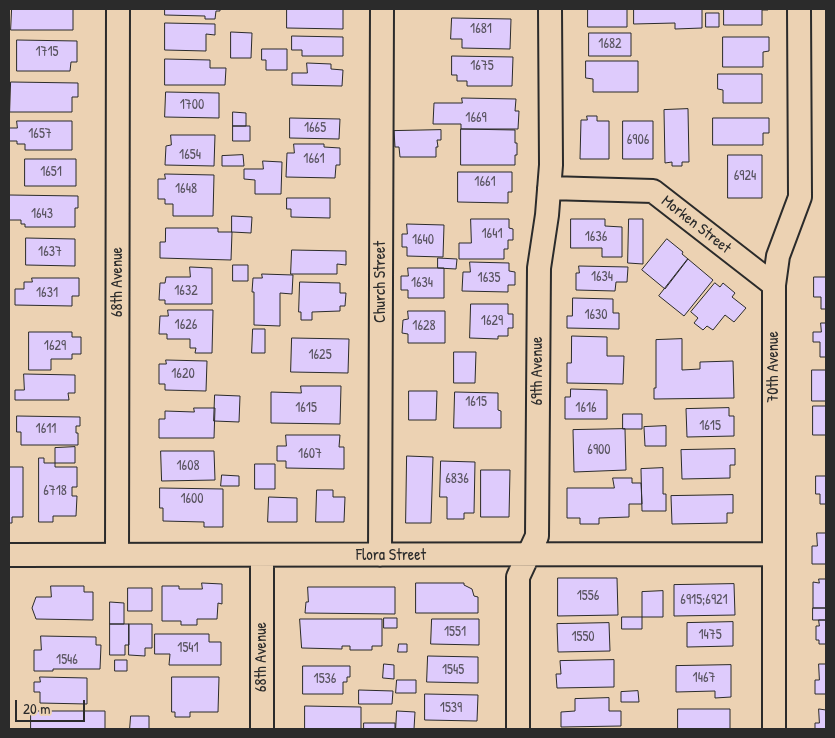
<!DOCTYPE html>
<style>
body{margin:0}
#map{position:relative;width:835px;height:738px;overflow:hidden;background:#ecd2b3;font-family:"Patrick Hand",sans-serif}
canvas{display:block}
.frame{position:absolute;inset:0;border:10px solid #2b2b2b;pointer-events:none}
.scale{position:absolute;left:15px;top:700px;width:70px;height:22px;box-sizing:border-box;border:2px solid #2b2b2b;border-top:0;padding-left:6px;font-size:15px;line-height:18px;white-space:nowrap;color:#2b2b2b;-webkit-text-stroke:4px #ecd2b3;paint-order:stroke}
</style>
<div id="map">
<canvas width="835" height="738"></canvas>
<div class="frame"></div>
<div class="scale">20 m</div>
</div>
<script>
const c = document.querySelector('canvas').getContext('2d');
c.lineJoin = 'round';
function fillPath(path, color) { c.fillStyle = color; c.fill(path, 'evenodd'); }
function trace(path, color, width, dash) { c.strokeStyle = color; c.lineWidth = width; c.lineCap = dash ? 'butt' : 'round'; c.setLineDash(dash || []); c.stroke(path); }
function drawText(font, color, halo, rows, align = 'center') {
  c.font = font + ' "Patrick Hand",sans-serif'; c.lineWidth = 4.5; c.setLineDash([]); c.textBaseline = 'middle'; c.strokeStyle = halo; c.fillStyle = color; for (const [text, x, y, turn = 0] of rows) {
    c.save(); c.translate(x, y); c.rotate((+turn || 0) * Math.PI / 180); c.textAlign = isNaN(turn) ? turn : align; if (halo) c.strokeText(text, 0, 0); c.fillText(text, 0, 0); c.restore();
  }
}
const building = new Path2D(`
 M 12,9 L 73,9 L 73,30 L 11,30 Z
 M 165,9 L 220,9 L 220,11 L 216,11 L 215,19 L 205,19 L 205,16 L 165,15 Z
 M 287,9 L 343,9 L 343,29 L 287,28 Z
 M 588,9 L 627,9 L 627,27 L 588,27 Z
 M 634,9 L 702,9 L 702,28 L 675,29 L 675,23 L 634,24 Z
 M 724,9 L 768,9 L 768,10 L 762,10 L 762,25 L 724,25 Z
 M 706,13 L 719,13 L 719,27 L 706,27 Z
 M 452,18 L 511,19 L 510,49 L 462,48 L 462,39 L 451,39 Z
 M 165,23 L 215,24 L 215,35 L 206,34 L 206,51 L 165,50 Z
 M 231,32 L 252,33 L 251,58 L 231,58 Z
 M 589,33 L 631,33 L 631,56 L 589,56 Z
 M 292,36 L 343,37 L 343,56 L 302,56 L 302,50 L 292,50 Z
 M 723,37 L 769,37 L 769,51 L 763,52 L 763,67 L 723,67 Z
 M 17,40 L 77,41 L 77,62 L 71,62 L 70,71 L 17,71 Z
 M 262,49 L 287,49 L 287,70 L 266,70 L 266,60 L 262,60 Z
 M 452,56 L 513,57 L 512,86 L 467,86 L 467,81 L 457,81 L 457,75 L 452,75 Z
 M 165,59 L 210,60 L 210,68 L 226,68 L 225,85 L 165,85 Z
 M 586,61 L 638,61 L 638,92 L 593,92 L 593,79 L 586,78 Z
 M 307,63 L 331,64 L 331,69 L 343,70 L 342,86 L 292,85 L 292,73 L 307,73 Z
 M 718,74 L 762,74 L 762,103 L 723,103 L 723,90 L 718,89 Z
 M 11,82 L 78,83 L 78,97 L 72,97 L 72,112 L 10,112 Z
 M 166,92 L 219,93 L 219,118 L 165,117 Z
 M 462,98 L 516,99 L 515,111 L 519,111 L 518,129 L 461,129 L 461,124 L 433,124 L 434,103 L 462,103 Z
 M 688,109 L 689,162 L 682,162 L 682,166 L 672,166 L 672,162 L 665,163 L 664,110 Z
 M 233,112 L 246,113 L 246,126 L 233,126 Z
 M 587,116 L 597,116 L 597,121 L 609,121 L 609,159 L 580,159 L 581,120 L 587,120 Z
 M 290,118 L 340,119 L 339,139 L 290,138 Z
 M 713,118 L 769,118 L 769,133 L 763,133 L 763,145 L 713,145 Z
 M 17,121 L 72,121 L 72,150 L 25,150 L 25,144 L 17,144 L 17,141 L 9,141 L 9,128 L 17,128 Z
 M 623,121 L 653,121 L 653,159 L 623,159 Z
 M 233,126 L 250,126 L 250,141 L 233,141 Z
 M 461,129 L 515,130 L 515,143 L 517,143 L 517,155 L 515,155 L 515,165 L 461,165 Z
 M 441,130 L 441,140 L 437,140 L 438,147 L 436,147 L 436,157 L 400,157 L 399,147 L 395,147 L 394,131 Z
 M 171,135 L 215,135 L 214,166 L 165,165 L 166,146 L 171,145 Z
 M 294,144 L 324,144 L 324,147 L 340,148 L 340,165 L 336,165 L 335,178 L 286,177 L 287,153 L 294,153 Z
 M 243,155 L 244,166 L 222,166 L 222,156 Z
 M 728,155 L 762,155 L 762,198 L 728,198 Z
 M 25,159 L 76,159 L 76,186 L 25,186 Z
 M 263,161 L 282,162 L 281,194 L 255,194 L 255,180 L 244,179 L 244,169 L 263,169 Z
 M 458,172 L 512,172 L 512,192 L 508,192 L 508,203 L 458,202 Z
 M 165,174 L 214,175 L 213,216 L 173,216 L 173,204 L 165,204 L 165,199 L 158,199 L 158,179 L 165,179 Z
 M 9,195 L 78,196 L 78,208 L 75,208 L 75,227 L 25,227 L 25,224 L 21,224 L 21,220 L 9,220 Z
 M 287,198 L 330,198 L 330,218 L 291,217 L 291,209 L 287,209 Z
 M 232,216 L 252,217 L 251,233 L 232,232 Z
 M 471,219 L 509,219 L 509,228 L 513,229 L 513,240 L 508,240 L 508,249 L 504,249 L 504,259 L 459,259 L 459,243 L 471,243 Z
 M 571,219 L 605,219 L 605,226 L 622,227 L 622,257 L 602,257 L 602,248 L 571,248 Z
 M 629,219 L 643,219 L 643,264 L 628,263 Z
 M 407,224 L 444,225 L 443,257 L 407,256 L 407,247 L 402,247 L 402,234 L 407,234 Z
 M 166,228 L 218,228 L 218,232 L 232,232 L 231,260 L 160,258 L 160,242 L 165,242 Z
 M 26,238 L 75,239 L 75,266 L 26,265 Z
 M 667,239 L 683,252 L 682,254 L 688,259 L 665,289 L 642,270 Z
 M 292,250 L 346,251 L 346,265 L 337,264 L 337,274 L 291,274 Z
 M 438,258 L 457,259 L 456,269 L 438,268 Z
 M 688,259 L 713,280 L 684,316 L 659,296 Z
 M 470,262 L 509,263 L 509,271 L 515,272 L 515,285 L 508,285 L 508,292 L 462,291 L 463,272 L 470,272 Z
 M 233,265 L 248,265 L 248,281 L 233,281 Z
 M 579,266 L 628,267 L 627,282 L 616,282 L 615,291 L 576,290 L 576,273 L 579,273 Z
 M 190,267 L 212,268 L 212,304 L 165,304 L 165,300 L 159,300 L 160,283 L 165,283 L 166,277 L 190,277 Z
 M 408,268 L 444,268 L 444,298 L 408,298 L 408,290 L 401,290 L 401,276 L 408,276 Z
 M 262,274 L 293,275 L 292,294 L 280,293 L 280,326 L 254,325 L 254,292 L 252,292 L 253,278 L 262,278 Z
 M 814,277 L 826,277 L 826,309 L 821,309 L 821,297 L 814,297 Z
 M 32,278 L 79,278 L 79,296 L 72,296 L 72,306 L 15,305 L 15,289 L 24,289 L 24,282 L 32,282 Z
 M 300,282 L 340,283 L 340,293 L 346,293 L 345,306 L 340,306 L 340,311 L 312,312 L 312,320 L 301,320 L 301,312 L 299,312 Z
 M 715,283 L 720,287 L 723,283 L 735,293 L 732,297 L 746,308 L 734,322 L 725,315 L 713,330 L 707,326 L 703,330 L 694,323 L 698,318 L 691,312 Z
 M 573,298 L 613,299 L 613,313 L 619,313 L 619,329 L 567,328 L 567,316 L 572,316 Z
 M 471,304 L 508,304 L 508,314 L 513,314 L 513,328 L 508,328 L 508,336 L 498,336 L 498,339 L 470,338 Z
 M 168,310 L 213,310 L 212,353 L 195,353 L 196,348 L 190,348 L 190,339 L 167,339 L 167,334 L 159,334 L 160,316 L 168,316 Z
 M 408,311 L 445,311 L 445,343 L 408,343 L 408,334 L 402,333 L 403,320 L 408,319 Z
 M 821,323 L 826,323 L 826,357 L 820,357 L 820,342 L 813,342 L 813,332 L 821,332 Z
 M 253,329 L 265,329 L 265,353 L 252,353 Z
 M 29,332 L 72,332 L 72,337 L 81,337 L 81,354 L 72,354 L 72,359 L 51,359 L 51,370 L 29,370 Z
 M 572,336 L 607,337 L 607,356 L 624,356 L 623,384 L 567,383 L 567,363 L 571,363 Z
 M 292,338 L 349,339 L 348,373 L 291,372 Z
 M 682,339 L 682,370 L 700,369 L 700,362 L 733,361 L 734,398 L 654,399 L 654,388 L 656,388 L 656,340 Z
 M 454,352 L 476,352 L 475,383 L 454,383 Z
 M 166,360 L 207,361 L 206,391 L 165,390 L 165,384 L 159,384 L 159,364 L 166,364 Z
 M 812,370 L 826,370 L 826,401 L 812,401 Z
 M 24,374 L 75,375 L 75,393 L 68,393 L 69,400 L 15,400 L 15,390 L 24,390 Z
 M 301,386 L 341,386 L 340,424 L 271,423 L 271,392 L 301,393 Z
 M 571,389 L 607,390 L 607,419 L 565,419 L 565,397 L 570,397 Z
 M 409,391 L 437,391 L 436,420 L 409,420 Z
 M 455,392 L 498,393 L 498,410 L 501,411 L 501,428 L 454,428 Z
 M 215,395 L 240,396 L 239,422 L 214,421 Z
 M 813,406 L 826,406 L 826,435 L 813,435 Z
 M 194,408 L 215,408 L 214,438 L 159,438 L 159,419 L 165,419 L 165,411 L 194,412 Z
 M 729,408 L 729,416 L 734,416 L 734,436 L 687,437 L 686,409 Z
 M 623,414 L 642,414 L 642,429 L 623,429 Z
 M 17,416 L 80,417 L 80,426 L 76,426 L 76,433 L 78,433 L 78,445 L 21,445 L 21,432 L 17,432 Z
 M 666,426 L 666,446 L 645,446 L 644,427 Z
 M 625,429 L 626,470 L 574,472 L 573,430 Z
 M 286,435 L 340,435 L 339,447 L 344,447 L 344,469 L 286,468 L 286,461 L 277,461 L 277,446 L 286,446 Z
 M 75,447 L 75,463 L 55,463 L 55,448 Z
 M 735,449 L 735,465 L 730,465 L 730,478 L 682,479 L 681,450 Z
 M 161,451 L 214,451 L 215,480 L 162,481 Z
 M 407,456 L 433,457 L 431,523 L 406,523 Z
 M 39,458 L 44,458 L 44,463 L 55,463 L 55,467 L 77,467 L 77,487 L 72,487 L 72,496 L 77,496 L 76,516 L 53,516 L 53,522 L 39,522 Z
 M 441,461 L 475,462 L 474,513 L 464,513 L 464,519 L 447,519 L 447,497 L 440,497 Z
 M 255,464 L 275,464 L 275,489 L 255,489 Z
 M 9,467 L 23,467 L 23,517 L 12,517 L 12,523 L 9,523 Z
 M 663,468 L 663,494 L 666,494 L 666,511 L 642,511 L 641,469 Z
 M 481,470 L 510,470 L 509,517 L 481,517 Z
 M 222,475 L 239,476 L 239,486 L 221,486 Z
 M 816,476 L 826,476 L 826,504 L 820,504 L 820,494 L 816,494 Z
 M 613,478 L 632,478 L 632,483 L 641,483 L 642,504 L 629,504 L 629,517 L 599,518 L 599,524 L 580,524 L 580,518 L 567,518 L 567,488 L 614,488 Z
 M 160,488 L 223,489 L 223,527 L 204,527 L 204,522 L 163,521 L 163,508 L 160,508 Z
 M 317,490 L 333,490 L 333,497 L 345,497 L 344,522 L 316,522 Z
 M 733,495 L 733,513 L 727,513 L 727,523 L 672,524 L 671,496 Z
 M 269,497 L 297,498 L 297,522 L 268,522 Z
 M 817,533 L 826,533 L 826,564 L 812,564 L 812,546 L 817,546 Z
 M 558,578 L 617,578 L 618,615 L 558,616 Z
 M 819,579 L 826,579 L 826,608 L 813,608 L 813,582 L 819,583 Z
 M 202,583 L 222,584 L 222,604 L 218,603 L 217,619 L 197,619 L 197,625 L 181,625 L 181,621 L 162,621 L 162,586 L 179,586 L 179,589 L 202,589 Z
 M 416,583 L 464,583 L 464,585 L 472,589 L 474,596 L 478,597 L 478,613 L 416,613 Z
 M 734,584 L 735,615 L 674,616 L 674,585 Z
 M 51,586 L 84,586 L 84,592 L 93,592 L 93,620 L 36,619 L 32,608 L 36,597 L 51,597 Z
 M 308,587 L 395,587 L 395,614 L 305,613 L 306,602 L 308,602 Z
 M 128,588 L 152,588 L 152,611 L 128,611 Z
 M 663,591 L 663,617 L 642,617 L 642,592 Z
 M 110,602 L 124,603 L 124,624 L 110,624 Z
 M 813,608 L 826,608 L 826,620 L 813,620 Z
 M 622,617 L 642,617 L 642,629 L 622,629 Z
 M 384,618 L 397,618 L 397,628 L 384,628 Z
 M 300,619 L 382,619 L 382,646 L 372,646 L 372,650 L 350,650 L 350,646 L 342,646 L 342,649 L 302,648 Z
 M 432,619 L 479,619 L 479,645 L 431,644 Z
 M 819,620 L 826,620 L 826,644 L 819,644 L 819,640 L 816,640 L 816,626 L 819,626 Z
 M 733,622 L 733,646 L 687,647 L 687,623 Z
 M 609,623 L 610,651 L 558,652 L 557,624 Z
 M 110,624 L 129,624 L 129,645 L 125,645 L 125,655 L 110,655 Z
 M 129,624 L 152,624 L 152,648 L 145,648 L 145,656 L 129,655 Z
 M 155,634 L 209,634 L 209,642 L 221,642 L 221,665 L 169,665 L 170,654 L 155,654 Z
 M 41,636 L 96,637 L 96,645 L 101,645 L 100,669 L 53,669 L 53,671 L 34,671 L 34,650 L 41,650 Z
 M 399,644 L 407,644 L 407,652 L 398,652 Z
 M 428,656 L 478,657 L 478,683 L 427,682 Z
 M 115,660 L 127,660 L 127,671 L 115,671 Z
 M 614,660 L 614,687 L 557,688 L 556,674 L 561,674 L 560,661 Z
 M 384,664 L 394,665 L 394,679 L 383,678 Z
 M 819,664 L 826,664 L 826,694 L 815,694 L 815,680 L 819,680 Z
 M 731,665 L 731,697 L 715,698 L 715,691 L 676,692 L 676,666 Z
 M 303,666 L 350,666 L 350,677 L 347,677 L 347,682 L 343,682 L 343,694 L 303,694 Z
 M 40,677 L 87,678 L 87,704 L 40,703 L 40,692 L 34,692 L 34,682 L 40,682 Z
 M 172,677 L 219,677 L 218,712 L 190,712 L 190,717 L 175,717 L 175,712 L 172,712 Z
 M 397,680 L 416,680 L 416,693 L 396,693 Z
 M 359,690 L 393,691 L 392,704 L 359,704 Z
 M 638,691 L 639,702 L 621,702 L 621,692 Z
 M 425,694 L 478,695 L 477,721 L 425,720 Z
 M 609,698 L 609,711 L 621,711 L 621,726 L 561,727 L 561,712 L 575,711 L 575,699 Z
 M 305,706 L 361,707 L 361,729 L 305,729 Z
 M 678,709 L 730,709 L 730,729 L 678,729 Z
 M 819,709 L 826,710 L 826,729 L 815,729 L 815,723 L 819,723 Z
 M 31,711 L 105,711 L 105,729 L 31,729 Z
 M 397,711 L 415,712 L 414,729 L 396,729 Z
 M 131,716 L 149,716 L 149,729 L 130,729 Z
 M 364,723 L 395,723 L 395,729 L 364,729 Z`);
fillPath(building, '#decbfc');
trace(building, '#2b2b2b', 1);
const minor = new Path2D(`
 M 549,188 L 653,191 L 774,285
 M 9,555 L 774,554
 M 117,555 L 118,9
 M 380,555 L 382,9
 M 262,729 L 262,556
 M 518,729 L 518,577 L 537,536 L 539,268 L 547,215 L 551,165 L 550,9
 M 774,729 L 774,285 L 778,256 L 800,197 L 799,9`);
trace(minor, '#2b2b2b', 26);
trace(minor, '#ecd2b3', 22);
drawText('14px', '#58535f', null, [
 ["1681",481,29],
 ["1682",610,44],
 ["1715",47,52],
 ["1675",482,66],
 ["1700",192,105],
 ["1669",476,118],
 ["1665",315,128],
 ["1657",40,134],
 ["6906",638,140],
 ["1654",190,155],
 ["1661",314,159],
 ["1651",51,172],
 ["6924",745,176],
 ["1661",485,182],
 ["1648",186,189],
 ["1643",42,214],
 ["1641",492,234],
 ["1636",596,237],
 ["1640",423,240],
 ["1637",50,252],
 ["1634",602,277],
 ["1635",489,278],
 ["1634",422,283],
 ["1632",186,291],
 ["1631",47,293],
 ["1630",596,315],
 ["1629",492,321],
 ["1626",186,325],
 ["1628",424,326],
 ["1629",55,346],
 ["1625",320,355],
 ["1620",183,374],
 ["1615",476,402],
 ["1615",306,408],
 ["1616",586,408],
 ["1615",710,426],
 ["1611",46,429],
 ["6900",599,450],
 ["1607",310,454],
 ["1608",188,466],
 ["6836",457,479],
 ["6718",55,491],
 ["1600",192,499],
 ["1556",588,596],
 ["6915;6921",704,600],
 ["1551",455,632],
 ["1475",710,635],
 ["1550",583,637],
 ["1541",188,648],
 ["1546",67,660],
 ["1545",453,670],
 ["1467",704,678],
 ["1536",325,679],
 ["1539",451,708]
]);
drawText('16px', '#2b2b2b', '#ecd2b3', [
 ["Morken Street",696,225,38],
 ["68th Avenue",118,282,-90],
 ["Church Street",381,282,-90],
 ["70th Avenue",774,367,-90],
 ["69th Avenue",538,371,-90],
 ["Flora Street",391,556],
 ["68th Avenue",262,657,-90]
]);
</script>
